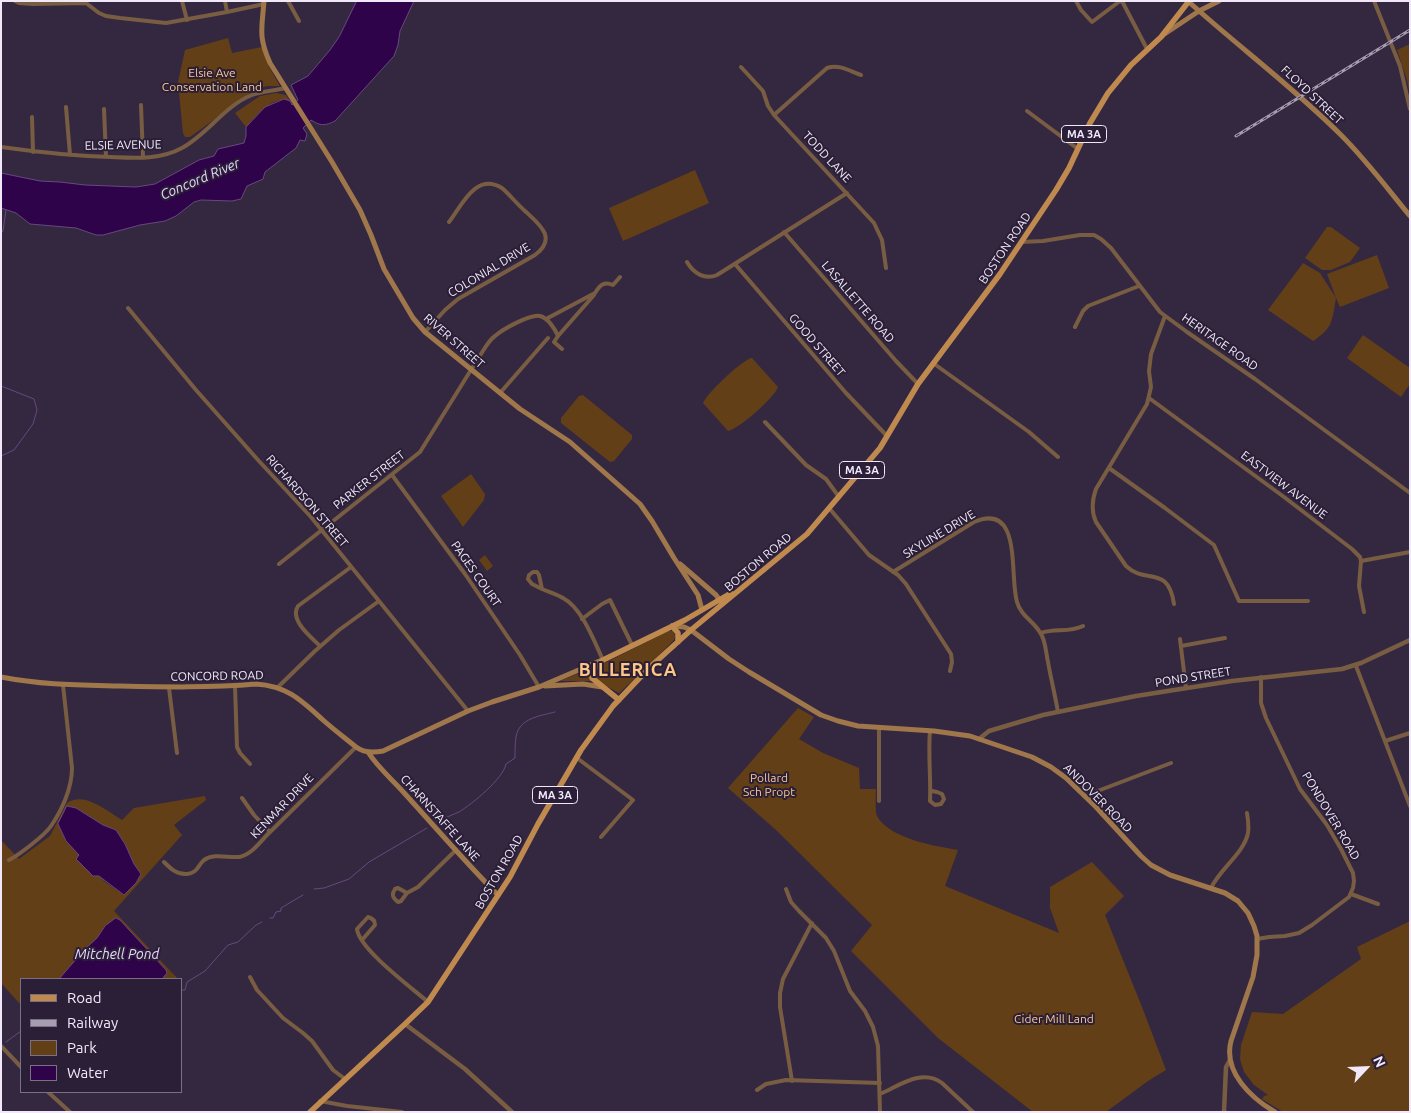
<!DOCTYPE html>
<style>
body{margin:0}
#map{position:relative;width:1411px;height:1113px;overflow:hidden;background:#342841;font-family:Ubuntu,sans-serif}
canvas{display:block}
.frame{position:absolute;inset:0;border:2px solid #f1e9fa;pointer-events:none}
.legend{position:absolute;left:20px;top:978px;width:162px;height:115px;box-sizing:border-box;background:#2a1f36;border:1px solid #7a7084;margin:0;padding:6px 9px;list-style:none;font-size:15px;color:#f1e9fa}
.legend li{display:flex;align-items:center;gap:10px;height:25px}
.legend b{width:25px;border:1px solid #7a7084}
.north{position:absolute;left:1341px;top:1043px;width:50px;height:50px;-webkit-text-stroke:4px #2a1f36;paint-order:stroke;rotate:65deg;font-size:14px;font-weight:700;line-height:20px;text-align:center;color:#f1e9fa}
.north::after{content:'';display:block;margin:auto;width:18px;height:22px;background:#f1e9fa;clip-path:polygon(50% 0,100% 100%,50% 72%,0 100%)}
</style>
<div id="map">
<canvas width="1411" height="1113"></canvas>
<div class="frame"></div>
<ul class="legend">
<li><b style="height:6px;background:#c08a4f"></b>Road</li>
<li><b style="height:6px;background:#a79db1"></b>Railway</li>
<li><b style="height:14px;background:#623f16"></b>Park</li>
<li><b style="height:14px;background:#2e034a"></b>Water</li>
</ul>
<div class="north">N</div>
</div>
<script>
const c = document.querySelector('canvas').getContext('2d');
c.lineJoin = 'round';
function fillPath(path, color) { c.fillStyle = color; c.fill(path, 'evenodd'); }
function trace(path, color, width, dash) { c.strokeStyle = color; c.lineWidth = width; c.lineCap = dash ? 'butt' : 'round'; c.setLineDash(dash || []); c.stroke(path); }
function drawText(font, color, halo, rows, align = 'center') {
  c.font = font + ' Ubuntu,sans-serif'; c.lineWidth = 4; c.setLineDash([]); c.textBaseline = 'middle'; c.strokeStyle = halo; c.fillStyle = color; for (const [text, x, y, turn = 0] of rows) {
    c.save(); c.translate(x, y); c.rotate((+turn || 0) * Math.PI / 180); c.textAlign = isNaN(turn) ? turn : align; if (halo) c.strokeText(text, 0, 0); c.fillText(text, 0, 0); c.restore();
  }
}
fillPath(new Path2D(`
 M 228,38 L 232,53 L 262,47 L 269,67 L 280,86 L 267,86 L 255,90 L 190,137 L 185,137 L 183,133 L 178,82 L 185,50 Z
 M 1410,44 L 1410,95 L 1407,80 L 1397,50 Z
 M 276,93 L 286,95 L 290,101 C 272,95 257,115 246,127 L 235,113 L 260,96 Z
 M 695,170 L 709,203 L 623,241 L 609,208 Z
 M 1327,227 L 1331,227 L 1360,248 L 1350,262 L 1331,270 L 1322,270 L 1305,258 Z
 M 1377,255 L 1389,288 L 1340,307 L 1336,298 C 1332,321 1333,328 1313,341 L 1268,310 L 1303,263 L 1320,273 L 1336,298 L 1327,274 Z
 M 1363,335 L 1410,368 L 1410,384 L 1401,397 L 1347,358 Z
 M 751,358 L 752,358 L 778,387 C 774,398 740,428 728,431 L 703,403 C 708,392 740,362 751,358 Z
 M 583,395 L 632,435 L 632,439 L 614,461 L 610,462 L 561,423 L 561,418 L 579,396 Z
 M 471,474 L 485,494 L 484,500 L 463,527 L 441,496 Z
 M 485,555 L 493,566 L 487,571 L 479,560 Z
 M 668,631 L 673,631 L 675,636 L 674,640 L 639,675 L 619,693 L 597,681 L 560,681 L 609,661 Z
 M 798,708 L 814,717 L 799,739 L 823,753 L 859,768 L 860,789 L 876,789 C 876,795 875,812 877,816 C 890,839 935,846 958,850 L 945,886 L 1059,933 L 1050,908 L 1050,887 L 1092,862 L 1124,896 L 1105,915 L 1142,1007 L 1166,1070 L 1148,1081 L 1106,1112 L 1033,1112 L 938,1038 L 851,951 L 872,925 L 775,829 L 728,788 Z
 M 205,796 L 206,800 L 174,825 L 182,835 L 114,911 L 178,979 L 21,979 L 21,1005 L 1,983 L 1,840 L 19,859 L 50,836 L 67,803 C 84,791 107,811 122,820 L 134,808 ZM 76,808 L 103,825 L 116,830 L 125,844 L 134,864 L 124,895 L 105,882 L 79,855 Z
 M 1410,921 L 1410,1112 L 1283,1112 L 1262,1099 L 1264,1096 L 1268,1095 L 1254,1085 L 1244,1072 L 1240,1059 L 1241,1045 L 1252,1012 L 1283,1014 L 1361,959 L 1357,947 Z`), '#623f16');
const water = new Path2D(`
 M 357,1 L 414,1 L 400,31 L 398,45 L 394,56 L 335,121 C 325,126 320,126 311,120 L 303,128 L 307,134 L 305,141 L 300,140 L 296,148 L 265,172 L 263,179 L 247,186 L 241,199 L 232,201 L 201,200 L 194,202 L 176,216 L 165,221 L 140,225 L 103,235 L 96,235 L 76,228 L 30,224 L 16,213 L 1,208 L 1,173 L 40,181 L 60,182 L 85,185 L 136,187 L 155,184 L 199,160 L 214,156 L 218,149 L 244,143 L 246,136 L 246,127 L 265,107 L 284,99 L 290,101 L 292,105 L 298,100 L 291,85 L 308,76 L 330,50 L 339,37 Z
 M 67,806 L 76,808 L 103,825 L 116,830 L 125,844 L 134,864 L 141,874 L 136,883 L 124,895 L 99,876 L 93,876 L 76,859 L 79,855 L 66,841 L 58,824 Z
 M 116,918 L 120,920 L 166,970 L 167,973 L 162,979 L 59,979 L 84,950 L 97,938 L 105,926 Z`);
fillPath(water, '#2e034a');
trace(water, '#68487f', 1);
trace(new Path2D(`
 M 1,233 L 3,231 L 6,210
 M 1,386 L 34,399 L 37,410 L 33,424 L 14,450 L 1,456
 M 440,820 C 446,817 453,815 459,812 C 472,804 503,779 506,764 L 515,758 C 515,751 515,743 516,737 C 519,718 540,716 555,712
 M 314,889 L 324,888 L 349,879 L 369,862 L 427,828
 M 270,918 L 273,918 L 276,912 L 281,911 L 281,908 L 303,895
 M 181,990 L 185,990 L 187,982 L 205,971 L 228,945 L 238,942 L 256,925 L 262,922
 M 6,1042 L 21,1031`), '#68487f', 1);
trace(new Path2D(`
 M 15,1 L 19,3 L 33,4 L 86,3 L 99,13 L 106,16 L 120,18 L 166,23 L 227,12 L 264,4
 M 182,1 L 187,20
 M 225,1 L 227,12
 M 288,1 L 299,21
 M 1076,1 L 1081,10 L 1092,22 L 1120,1
 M 1121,1 L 1123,3 L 1147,49
 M 1374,1 L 1400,66 L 1410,109
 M 741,67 L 763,91 L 768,106 L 774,115 L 874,223 L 882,240 L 886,268
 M 141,105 L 143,157
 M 66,107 L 70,155
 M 104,109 L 106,157
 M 1027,111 L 1078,149
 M 774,115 L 827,68 C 840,64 849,71 861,75
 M 32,117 L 33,152
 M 1,147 C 38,152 74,156 111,157 C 135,158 160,160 182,148 C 208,134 224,106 252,95 C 262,91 274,91 285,88
 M 784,232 L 896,361 L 918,384
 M 1021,242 L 1043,241 L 1080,235 L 1094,235 L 1101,239 L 1111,248 L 1160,312 L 1187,332 L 1255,379 L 1410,493
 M 687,262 C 694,274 705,280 717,275 L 847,193
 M 735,264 L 846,393 L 887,436
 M 128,308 L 196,390 L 258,460 L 311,517 L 468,711
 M 1165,316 L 1151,354 L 1149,371 L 1151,387 L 1147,404 L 1096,489 C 1092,500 1091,511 1096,522 L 1126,566 C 1146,585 1168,564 1174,604
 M 546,319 L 595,293 C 600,285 604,281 613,285 L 620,277
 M 1075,327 L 1083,311 L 1088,306 L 1139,286
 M 425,332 L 445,310 L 458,299 L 535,255 C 558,238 539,224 525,211 C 517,204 510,195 502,188 C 476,172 462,205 449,222
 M 562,349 L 554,342 L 558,336 L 594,295
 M 933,363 L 1029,432 L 1058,457
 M 500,393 L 548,338
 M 1149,398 L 1284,497 L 1352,549 L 1360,557 L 1361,561 L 1359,586 L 1364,612
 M 765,422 L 806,465 L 826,479 L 839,497
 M 1109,468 L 1165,508 L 1214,545 L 1239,601 L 1308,601
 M 392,475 L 465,574 L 520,655 L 539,687
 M 829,508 L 869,555 L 898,575 L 906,584 L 951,654 L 952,662 L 950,671
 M 1361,561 L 1410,552
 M 279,564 L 420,452 L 479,357 C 484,350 488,341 495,336 C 503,329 530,314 540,316 C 548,318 555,329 558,336
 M 533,572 L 537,572 L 539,575 L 542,589 L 532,584 L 528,579 L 529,575 Z
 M 893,572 L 974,522 C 1023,501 1009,576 1017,602 C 1021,617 1036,622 1042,636 C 1046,644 1046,654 1048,662 C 1051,679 1055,695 1058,712
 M 542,589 C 549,592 557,594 563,598 C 582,608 594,641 603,660
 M 582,619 L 602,604 L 610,600 L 632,645
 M 1041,633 C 1055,628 1069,633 1083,626
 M 1180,639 L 1186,688
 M 320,646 C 311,637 289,620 298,606 L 351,567
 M 1181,646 L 1225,638
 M 1356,666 L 1410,806
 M 235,686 L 237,747 L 240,753 L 250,764
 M 169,688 L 177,753
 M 277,688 L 315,651 L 339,630 L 379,601
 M 879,728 L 879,801
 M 930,731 C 928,754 931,778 930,801 L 935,805 L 941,804 L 944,799 L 942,794 L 937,792 L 932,791
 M 1385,741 L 1410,733
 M 577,758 L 633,800 L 601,837
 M 242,798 L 254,815 L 270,832
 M 1087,798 L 1095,792 L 1171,763
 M 9,860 C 19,855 45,835 51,826 C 62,810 72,788 72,768 L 63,685
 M 164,862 C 170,868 177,875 187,874 C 198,873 198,865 204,860 C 214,853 228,858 239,857 C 250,855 259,844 266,836 L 356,747
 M 398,888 L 407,893 L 401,901 L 398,902 C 393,898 391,895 395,889 Z
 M 1211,888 C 1220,869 1244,853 1248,833 C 1249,826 1248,819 1247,813
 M 786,889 L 791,902 L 799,911 L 826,938 L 834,951 L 850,991 L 865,1011 L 873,1027 L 878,1046 L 880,1112
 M 407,893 L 418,887 L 456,850
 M 1351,894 L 1378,904
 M 1257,939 L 1269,937 L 1285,936 L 1299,933 L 1312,925 L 1349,897 L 1353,888 L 1354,881 L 1353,873 L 1341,849 L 1327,825 L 1300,789 L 1266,718 L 1261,703 L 1261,677
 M 362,940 L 375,925 C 375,920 372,918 368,917 L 357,929 C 359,949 412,988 428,1002
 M 250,977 L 257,990 L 283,1018 L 303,1033 L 312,1041 L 333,1070 L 345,1079
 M 1,1046 L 21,1067
 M 792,1081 L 780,1007 L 780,993 L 783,979 L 812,923
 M 757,1090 L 766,1084 L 786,1080 L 880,1083
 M 48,1092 L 70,1112
 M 880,1094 C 899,1086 922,1068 942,1083 L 973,1112
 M 320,1101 L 347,1106 L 402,1112`), '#785d42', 4);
trace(new Path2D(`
 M 979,739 L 989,731 L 1043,715 L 1136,696 L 1232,681 L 1342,669 L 1361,663 L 1410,640
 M 405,1024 L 465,1069 L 512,1112
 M 1224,1112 L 1226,1067 L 1230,1060`), '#785d42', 4.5);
trace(new Path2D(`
 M 264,1 C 262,29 258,36 270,63 L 332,162 L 360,210 L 371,235 L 384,269 L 413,318 L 425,332 L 520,409 L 570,442 L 640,504 L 652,521 L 674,558 L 698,595 L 702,610
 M 1189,2 C 1239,47 1293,87 1341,135 C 1366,160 1387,188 1410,216
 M 1163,35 L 1199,11 L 1219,1
 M 680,564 L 716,595 L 721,602
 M 673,626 L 684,627 L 691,630 L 729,659 L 749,672 L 821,715 L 838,721 L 858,726 L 934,731 L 970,736 L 1032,757 L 1051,767 L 1066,778 L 1096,807 L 1141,856 L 1151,865 L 1170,875 L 1225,893 L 1238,901 L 1248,913 L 1254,926 L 1257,936 L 1257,955 L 1253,977 L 1231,1041 C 1223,1072 1251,1098 1275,1112
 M 1,677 C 42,685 78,685 119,686 C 165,687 210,688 256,684 C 287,686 301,700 323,720 C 333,729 345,738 356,747 C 364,753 373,753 383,751 L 468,711 L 492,702 L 539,687 L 602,660
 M 545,686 L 583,684 L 602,687
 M 368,752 C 378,768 394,781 406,795 C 437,829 466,863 498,895`), '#a0774a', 5);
trace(new Path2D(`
 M 672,626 L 678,633 L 678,642
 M 619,700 L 592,678 L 592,671 L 603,660 L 685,620 L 731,593
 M 310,1112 L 405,1024 L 428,1002 L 510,877 L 538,824 L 581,750 L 613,706 L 649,668 L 691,630 L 807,534 L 880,448 L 918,384 L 1000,274 L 1056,190 L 1069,168 L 1090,123 L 1108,93 L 1131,65 L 1161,37 L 1189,1`), '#c08a4f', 5.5);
const rail = new Path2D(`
 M 1236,136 L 1410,30`);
trace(rail, '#a79db1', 3);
trace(rail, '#2a1f36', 1, [4]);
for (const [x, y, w] of [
 [1084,134,45],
 [862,470,45],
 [555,795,45]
]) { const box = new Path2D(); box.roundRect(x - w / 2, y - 8.5, w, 17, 4); c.fillStyle = '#2a1f36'; c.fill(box); trace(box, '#f1e9fa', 1); }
drawText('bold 11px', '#f1e9fa', null, [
 ["MA 3A",1084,134],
 ["MA 3A",862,470],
 ["MA 3A",555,795]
]);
drawText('12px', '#fac793', '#2a1f36', [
 ["Elsie Ave",212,73],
 ["Conservation Land",212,87],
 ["Pollard",769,778],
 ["Sch Propt",769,792],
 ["Cider Mill Land",1054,1019]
]);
drawText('12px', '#f1e9fa', '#2a1f36', [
 ["FLOYD STREET",1312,95,43],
 ["ELSIE AVENUE",123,145,-1],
 ["TODD LANE",827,157,47],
 ["BOSTON ROAD",1005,248,-56],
 ["COLONIAL DRIVE",489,270,-31],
 ["LASALLETTE ROAD",858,302,49],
 ["RIVER STREET",454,341,41],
 ["HERITAGE ROAD",1220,342,35],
 ["GOOD STREET",817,345,49],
 ["PARKER STREET",369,480,-38],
 ["EASTVIEW AVENUE",1284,485,37],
 ["RICHARDSON STREET",307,501,49],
 ["SKYLINE DRIVE",939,534,-31],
 ["BOSTON ROAD",758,562,-40],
 ["PAGES COURT",476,574,55],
 ["CONCORD ROAD",217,676,-1],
 ["POND STREET",1193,677,-9],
 ["ANDOVER ROAD",1098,798,45],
 ["KENMAR DRIVE",282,806,-46],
 ["PONDOVER ROAD",1331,816,59],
 ["CHARNSTAFFE LANE",440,818,48],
 ["BOSTON ROAD",499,872,-60]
]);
drawText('italic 14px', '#e8d5ff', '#2a1f36', [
 ["Concord River",200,179,-23],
 ["Mitchell Pond",117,954]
]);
c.letterSpacing = '1px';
drawText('bold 18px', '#fec589', '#2a1f36', [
 ["BILLERICA",628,670]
]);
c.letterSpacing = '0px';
</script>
